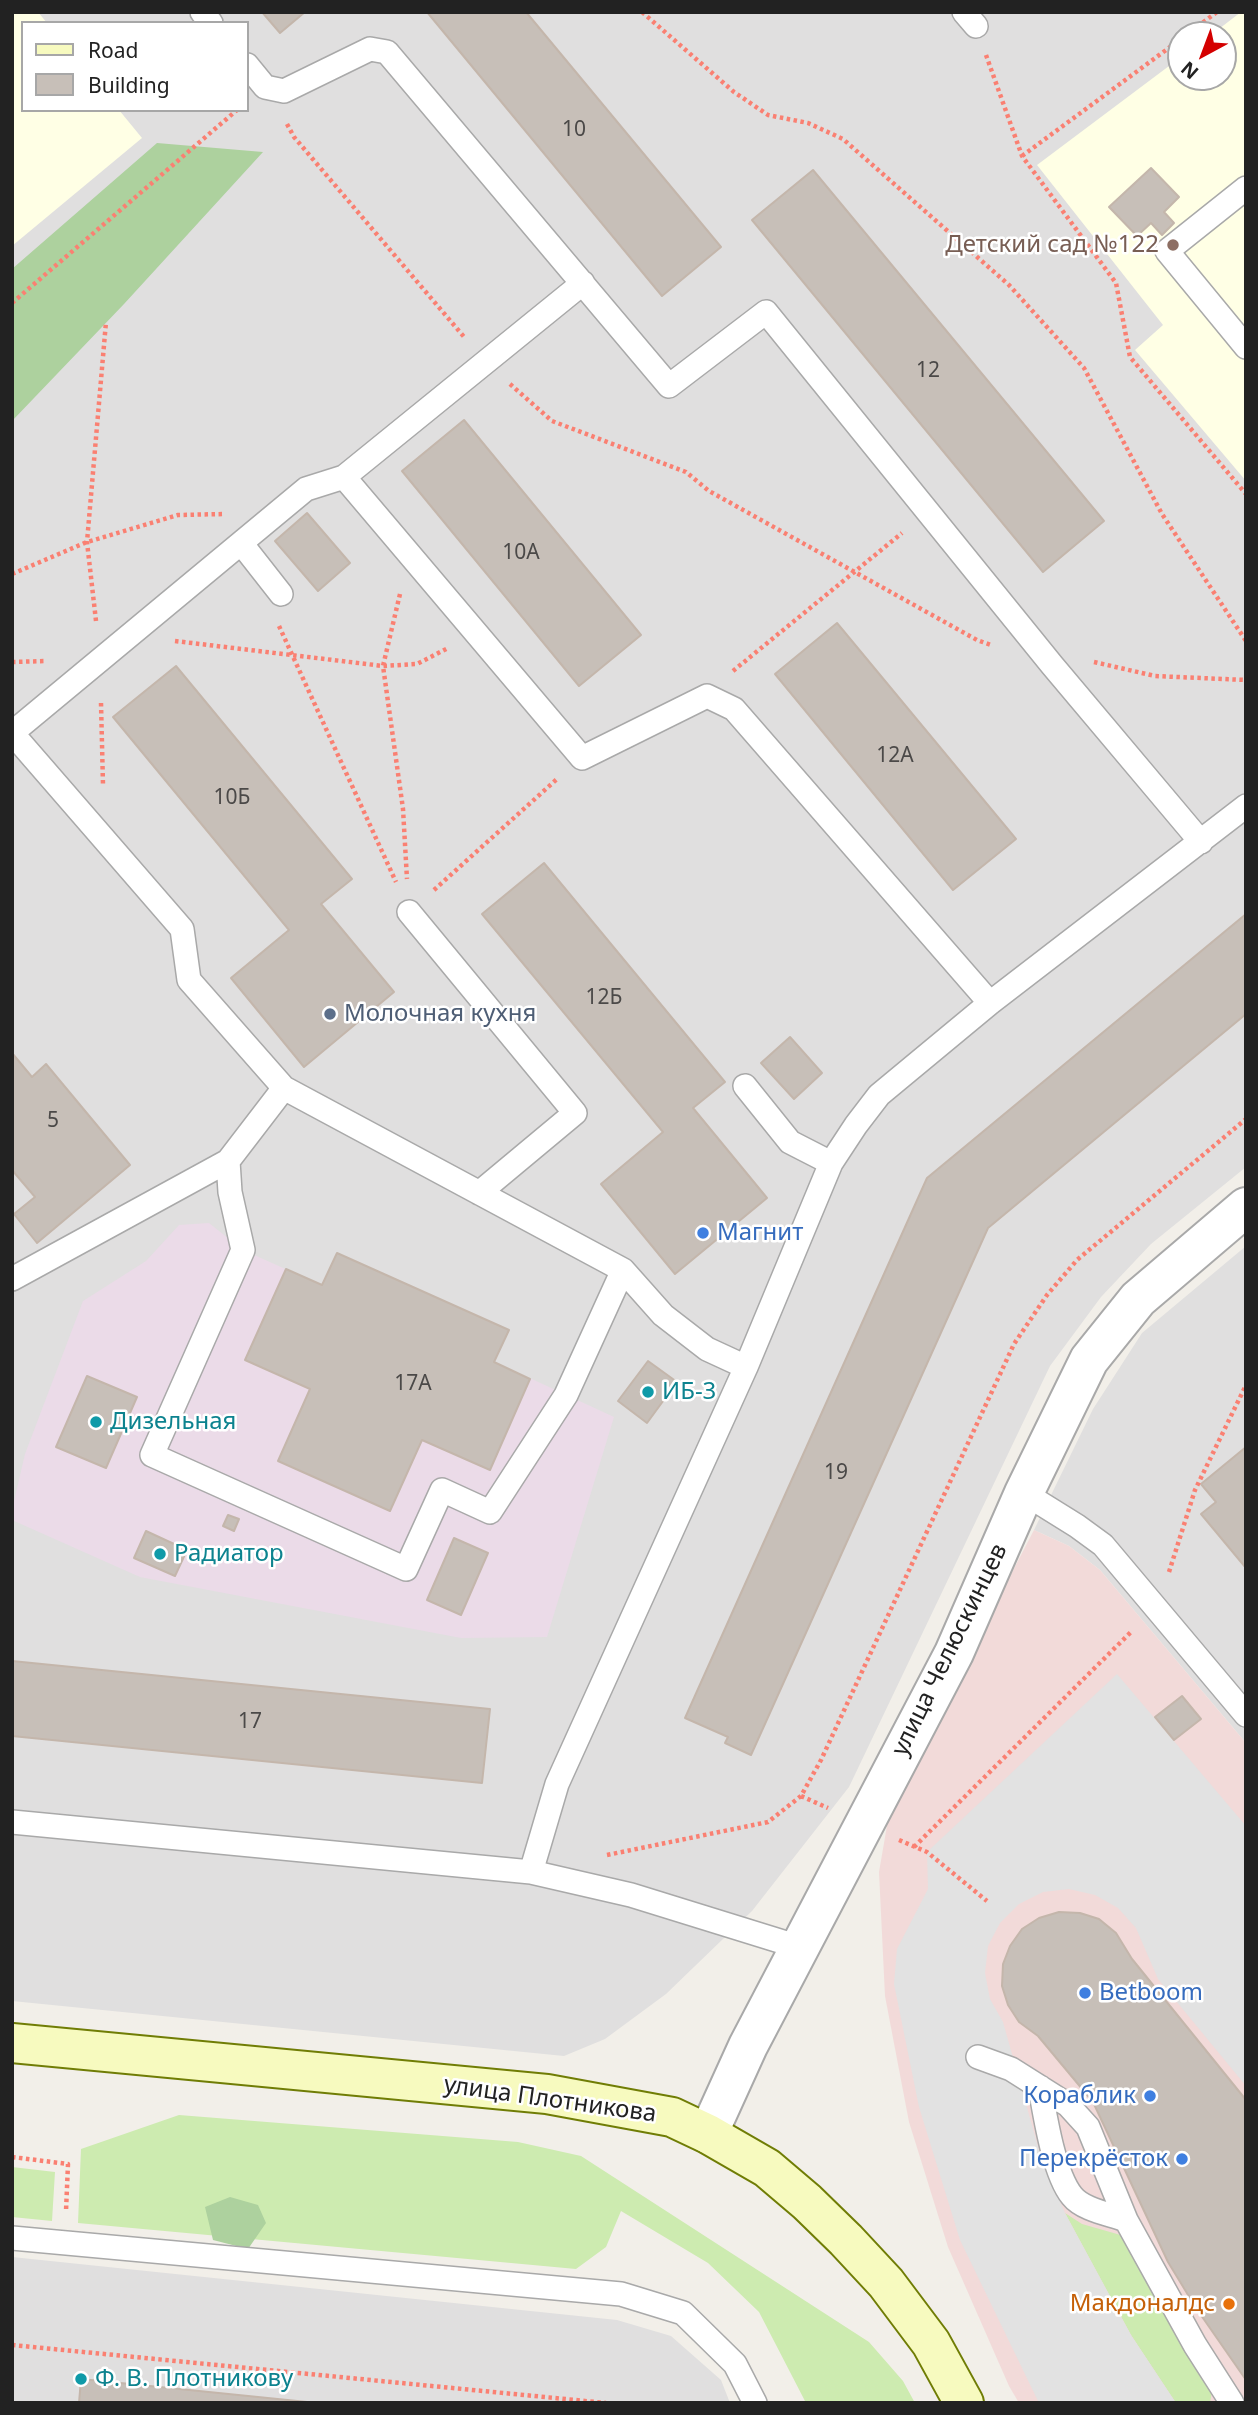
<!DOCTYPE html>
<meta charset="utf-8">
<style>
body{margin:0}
#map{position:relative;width:1258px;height:2415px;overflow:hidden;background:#f2efe9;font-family:"Noto Sans",sans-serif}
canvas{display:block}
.frame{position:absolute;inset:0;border:14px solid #222;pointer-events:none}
.legend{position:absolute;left:21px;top:21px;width:228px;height:91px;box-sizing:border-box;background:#fff;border:2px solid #a7a7a7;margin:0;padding:9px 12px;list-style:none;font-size:21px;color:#222}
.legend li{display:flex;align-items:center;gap:14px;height:35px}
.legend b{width:35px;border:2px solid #a7a7a7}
.north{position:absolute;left:1167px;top:21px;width:70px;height:70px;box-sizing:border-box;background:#fff;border:2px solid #a7a7a7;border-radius:50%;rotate:221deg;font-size:19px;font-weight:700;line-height:28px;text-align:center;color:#222}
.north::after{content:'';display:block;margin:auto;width:24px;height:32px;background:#d40000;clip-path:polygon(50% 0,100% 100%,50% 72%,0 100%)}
</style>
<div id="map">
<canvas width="1258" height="2415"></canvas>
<div class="frame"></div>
<ul class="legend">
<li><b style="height:9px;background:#f7fabf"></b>Road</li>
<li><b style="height:19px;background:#c7bfb8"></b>Building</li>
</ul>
<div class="north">N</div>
</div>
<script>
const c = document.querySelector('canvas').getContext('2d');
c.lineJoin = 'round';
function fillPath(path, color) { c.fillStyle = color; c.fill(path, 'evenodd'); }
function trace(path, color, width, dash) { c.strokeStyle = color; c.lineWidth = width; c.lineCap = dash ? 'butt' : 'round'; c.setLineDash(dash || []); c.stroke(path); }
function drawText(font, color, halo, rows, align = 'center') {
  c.font = font + ' "Noto Sans",sans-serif'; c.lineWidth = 5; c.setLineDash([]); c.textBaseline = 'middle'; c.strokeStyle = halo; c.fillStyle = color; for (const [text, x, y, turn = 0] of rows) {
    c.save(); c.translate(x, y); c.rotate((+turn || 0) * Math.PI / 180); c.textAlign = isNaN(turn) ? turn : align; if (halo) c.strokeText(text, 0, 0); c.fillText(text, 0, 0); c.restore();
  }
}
fillPath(new Path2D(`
 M 12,12 L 1246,12 L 1246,1167 L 1151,1244 L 1101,1297 L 1050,1366 L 849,1787 L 752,1911 L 666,1994 L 605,2039 L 564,2056 L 12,2001 ZM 23,23 L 247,23 L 247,110 L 23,110 ZM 1181,35 L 1223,35 L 1223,77 L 1181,77 Z
 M 1246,1246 L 1246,1743 L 1100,1570 L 1069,1546 L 1034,1530 L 1093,1409 L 1142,1333 Z
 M 12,2257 L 617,2320 L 671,2336 L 721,2380 L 730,2403 L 12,2403 Z`), '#e0dfdf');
fillPath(new Path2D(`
 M 1034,1530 L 1069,1546 L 1100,1570 L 1246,1743 L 1246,2403 L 1019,2403 L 1009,2386 L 948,2247 L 909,2122 L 885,1996 L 879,1872 L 888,1820 L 900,1788 Z`), '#f2dad9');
fillPath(new Path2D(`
 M 209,1223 L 243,1250 L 321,1285 L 337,1253 L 509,1330 L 495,1362 L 614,1417 L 547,1637 L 461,1638 L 140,1577 L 12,1520 L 12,1510 L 25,1454 L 83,1301 L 146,1261 L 179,1225 Z`), '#ebdbe8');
fillPath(new Path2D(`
 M 12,12 L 38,12 L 47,23 L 23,23 L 23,110 L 119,110 L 142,138 L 12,246 Z
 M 1241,12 L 1246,12 L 1246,481 L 1135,350 L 1163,325 L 1037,165 L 1181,57 L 1181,77 L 1223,77 L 1223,35 L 1211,35 Z`), '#ffffe5');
fillPath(new Path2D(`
 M 179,2115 L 518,2142 L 581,2156 L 869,2342 L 903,2381 L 915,2403 L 806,2403 L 759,2312 L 708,2263 L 621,2211 L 606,2247 L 576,2269 L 78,2223 L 81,2149 Z
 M 12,2167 L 55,2172 L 52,2221 L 12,2217 Z
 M 1065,2213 L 1082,2224 L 1124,2236 L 1212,2391 L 1210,2403 L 1176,2403 L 1131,2335 Z`), '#cdebb0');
fillPath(new Path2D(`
 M 157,143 L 263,152 L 124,304 L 12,421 L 12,269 Z
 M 230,2197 L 258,2205 L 266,2223 L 248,2249 L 213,2240 L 205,2207 Z`), '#add19e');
fillPath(new Path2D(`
 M 1117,1674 L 1246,1826 L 1246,2086 L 1158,1979 L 1136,1928 L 1118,1908 L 1095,1895 L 1069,1889 L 1043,1892 L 1019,1904 L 1000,1923 L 988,1946 L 985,1973 L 990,1999 L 1003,2022 L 1042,2161 L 1065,2213 L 1131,2335 L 1176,2403 L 1039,2403 L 960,2240 L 919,2107 L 894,1984 L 897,1949 L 928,1889 L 927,1852 Z`), '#e2e2e2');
const building = new Path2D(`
 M 262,12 L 305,12 L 280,33 Z
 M 427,12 L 526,12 L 721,247 L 662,296 Z
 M 1151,168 L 1179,197 L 1164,212 L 1174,223 L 1162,235 L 1151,223 L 1137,236 L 1109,207 Z
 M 813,170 L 1104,521 L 1043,572 L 752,220 Z
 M 464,420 L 641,635 L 579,686 L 402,471 Z
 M 307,513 L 350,563 L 318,591 L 275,541 Z
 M 837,623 L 1016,839 L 953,890 L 775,674 Z
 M 176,666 L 352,879 L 321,904 L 394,992 L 304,1067 L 231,978 L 289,930 L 113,717 Z
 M 544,863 L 725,1082 L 693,1108 L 767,1198 L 675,1274 L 601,1184 L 663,1132 L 482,914 Z
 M 1246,914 L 1246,1014 L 988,1228 L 751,1755 L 725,1743 L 728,1737 L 685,1718 L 927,1178 Z
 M 790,1037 L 822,1073 L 794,1099 L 761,1063 Z
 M 12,1053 L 32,1077 L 46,1064 L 130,1165 L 37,1243 L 14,1214 L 35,1197 L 12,1170 Z
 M 337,1253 L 509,1330 L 494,1362 L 530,1379 L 490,1470 L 422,1440 L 390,1511 L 278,1461 L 310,1389 L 245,1360 L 286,1269 L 322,1285 Z
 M 648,1361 L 677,1382 L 647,1423 L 618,1401 Z
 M 87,1376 L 137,1397 L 106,1468 L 56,1447 Z
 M 1246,1447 L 1246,1568 L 1201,1514 L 1216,1502 L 1201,1484 Z
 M 228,1515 L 239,1519 L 234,1531 L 223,1526 Z
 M 146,1531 L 187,1550 L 175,1576 L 134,1558 Z
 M 454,1538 L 488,1553 L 461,1615 L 427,1600 Z
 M 12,1661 L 490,1709 L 482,1783 L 12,1736 Z
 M 1182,1696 L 1201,1719 L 1174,1740 L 1155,1717 Z
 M 1059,1912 L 1080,1913 L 1099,1919 L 1116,1933 L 1132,1959 L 1246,2100 L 1246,2380 L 1196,2308 L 1168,2262 L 1093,2102 L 1038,2036 L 1019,2022 L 1008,2005 L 1002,1986 L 1003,1964 L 1010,1946 L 1022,1929 L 1039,1918 Z
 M 81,2379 L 317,2403 L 79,2403 Z`);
fillPath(building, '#c7bfb8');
trace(building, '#c4b6ab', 2);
const lane = new Path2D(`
 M 202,12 L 211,23
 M 964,12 L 976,26
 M 247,65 L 265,87 L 284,91 L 370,49 L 387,52 L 669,386 L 766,312 L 1052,665 L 1201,842
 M 1246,188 L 1167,251 L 1246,347
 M 344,477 L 583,283
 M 241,543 L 281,594
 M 409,912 L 575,1113 L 479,1193
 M 745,1086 L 790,1142 L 831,1163
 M 228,1161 L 230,1192 L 243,1250 L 152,1455 L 406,1569 L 442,1490 L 490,1512 L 566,1395 L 623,1270
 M 12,1279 L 228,1161 L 284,1088
 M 746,1367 L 707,1349 L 663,1315 L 623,1270 L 284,1088 L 189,980 L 182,929 L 12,733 L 306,489 L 344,477 L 582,758 L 707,696 L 734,709 L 990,1003
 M 1024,1493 L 1077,1526 L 1103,1545 L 1246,1715
 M 12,1822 L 531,1872 L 631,1895 L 799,1947
 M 531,1872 L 557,1784 L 746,1367 L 831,1163 L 856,1125 L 879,1095 L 990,1003 L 1246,806
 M 978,2057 L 1011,2069 L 1068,2105 L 1088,2127 L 1126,2220 L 1195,2345 L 1232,2403
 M 1040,2087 C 1045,2116 1054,2174 1072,2196 C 1083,2210 1110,2214 1126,2220
 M 12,2238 L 621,2294 L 683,2313 L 735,2364 L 755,2403`);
const street = new Path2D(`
 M 708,2134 L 748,2046 L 954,1653 L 1024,1493 L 1089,1360 L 1138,1299 L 1246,1207`);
const secondary = new Path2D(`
 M 12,2043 L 547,2094 L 672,2117 L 708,2134 L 767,2168 L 807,2202 L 846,2240 L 886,2283 L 931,2343 L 964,2403`);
trace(lane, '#a9a9a9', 26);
trace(street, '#a9a9a9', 42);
trace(secondary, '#707d05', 42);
trace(new Path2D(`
 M 642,12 L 734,92 L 768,115 L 808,123 L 843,139 L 1009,285 L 1084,368 L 1162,514 L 1246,641
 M 1186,35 L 1217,12
 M 986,55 L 1022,156 L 1116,283 L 1130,357 L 1246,494
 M 287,124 L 294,137 L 465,338
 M 1022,156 L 1181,39
 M 12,303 L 237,110
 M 510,384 L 552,421 L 686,472 L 709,491 L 977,640 L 991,645
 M 12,574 L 87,542 L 178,515 L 225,514
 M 400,594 L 383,666 L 403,809 L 407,879
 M 96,621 L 87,542 L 106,322
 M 279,626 L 396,882
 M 175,641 L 383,666 L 417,664 L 448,648
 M 12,662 L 47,661
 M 1094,662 L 1155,676 L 1246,680
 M 733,671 L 902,533
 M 101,703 L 103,785
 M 434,890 L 557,779
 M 1169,1572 L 1195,1490 L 1246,1385
 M 801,1796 L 828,1808
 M 899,1840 L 927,1852 L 987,1901
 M 914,1847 L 1132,1631
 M 607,1855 L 768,1822 L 801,1796 L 821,1760 L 1014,1344 L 1047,1295 L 1077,1260 L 1246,1119
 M 12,2157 L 68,2164 L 66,2211
 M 12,2345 L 606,2403`), '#fa8072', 4.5, [3.5, 3.5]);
trace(lane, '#fff', 23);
trace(street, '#fff', 38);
trace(secondary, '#f7fabf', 38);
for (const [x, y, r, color] of [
 [1173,245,7,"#8d6e63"],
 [330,1014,7,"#5c6f8a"],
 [703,1233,7,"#3f7fe0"],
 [648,1392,7,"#0f9aa8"],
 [96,1422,7,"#0f9aa8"],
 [160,1554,7,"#0f9aa8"],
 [1085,1993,7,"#3f7fe0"],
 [1150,2096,7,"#3f7fe0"],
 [1182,2159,7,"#3f7fe0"],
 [1229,2304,7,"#e8710a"],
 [81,2379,7,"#0f9aa8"]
]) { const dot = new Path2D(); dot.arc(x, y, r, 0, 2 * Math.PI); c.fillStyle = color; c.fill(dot); trace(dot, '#fff', 2.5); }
drawText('21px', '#4b4948', null, [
 ["10",574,130],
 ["12",928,371],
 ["10А",521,553],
 ["12А",895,756],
 ["10Б",232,798],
 ["12Б",604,998],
 ["5",53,1121],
 ["17А",413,1384],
 ["19",836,1473],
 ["17",250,1722]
]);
drawText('24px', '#785e54', '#fff', [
 ["Детский сад №122",1159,245]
], 'right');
drawText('24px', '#4e5e75', '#fff', [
 ["Молочная кухня",344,1014]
], 'left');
drawText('24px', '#366cbe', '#fff', [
 ["Магнит",717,1233],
 ["Betboom",1099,1993],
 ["Кораблик",1136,2096,"right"],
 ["Перекрёсток",1168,2159,"right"]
], 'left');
drawText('24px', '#0d838f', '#fff', [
 ["ИБ-3",662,1392],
 ["Дизельная",110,1422],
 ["Радиатор",174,1554],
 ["Ф. В. Плотникову",95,2379]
], 'left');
drawText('24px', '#222', '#fff', [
 ["улица Челюскинцев",950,1650,-64],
 ["улица Плотникова",550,2100,8]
]);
drawText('24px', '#c56008', '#fff', [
 ["Макдоналдс",1215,2304]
], 'right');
</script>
